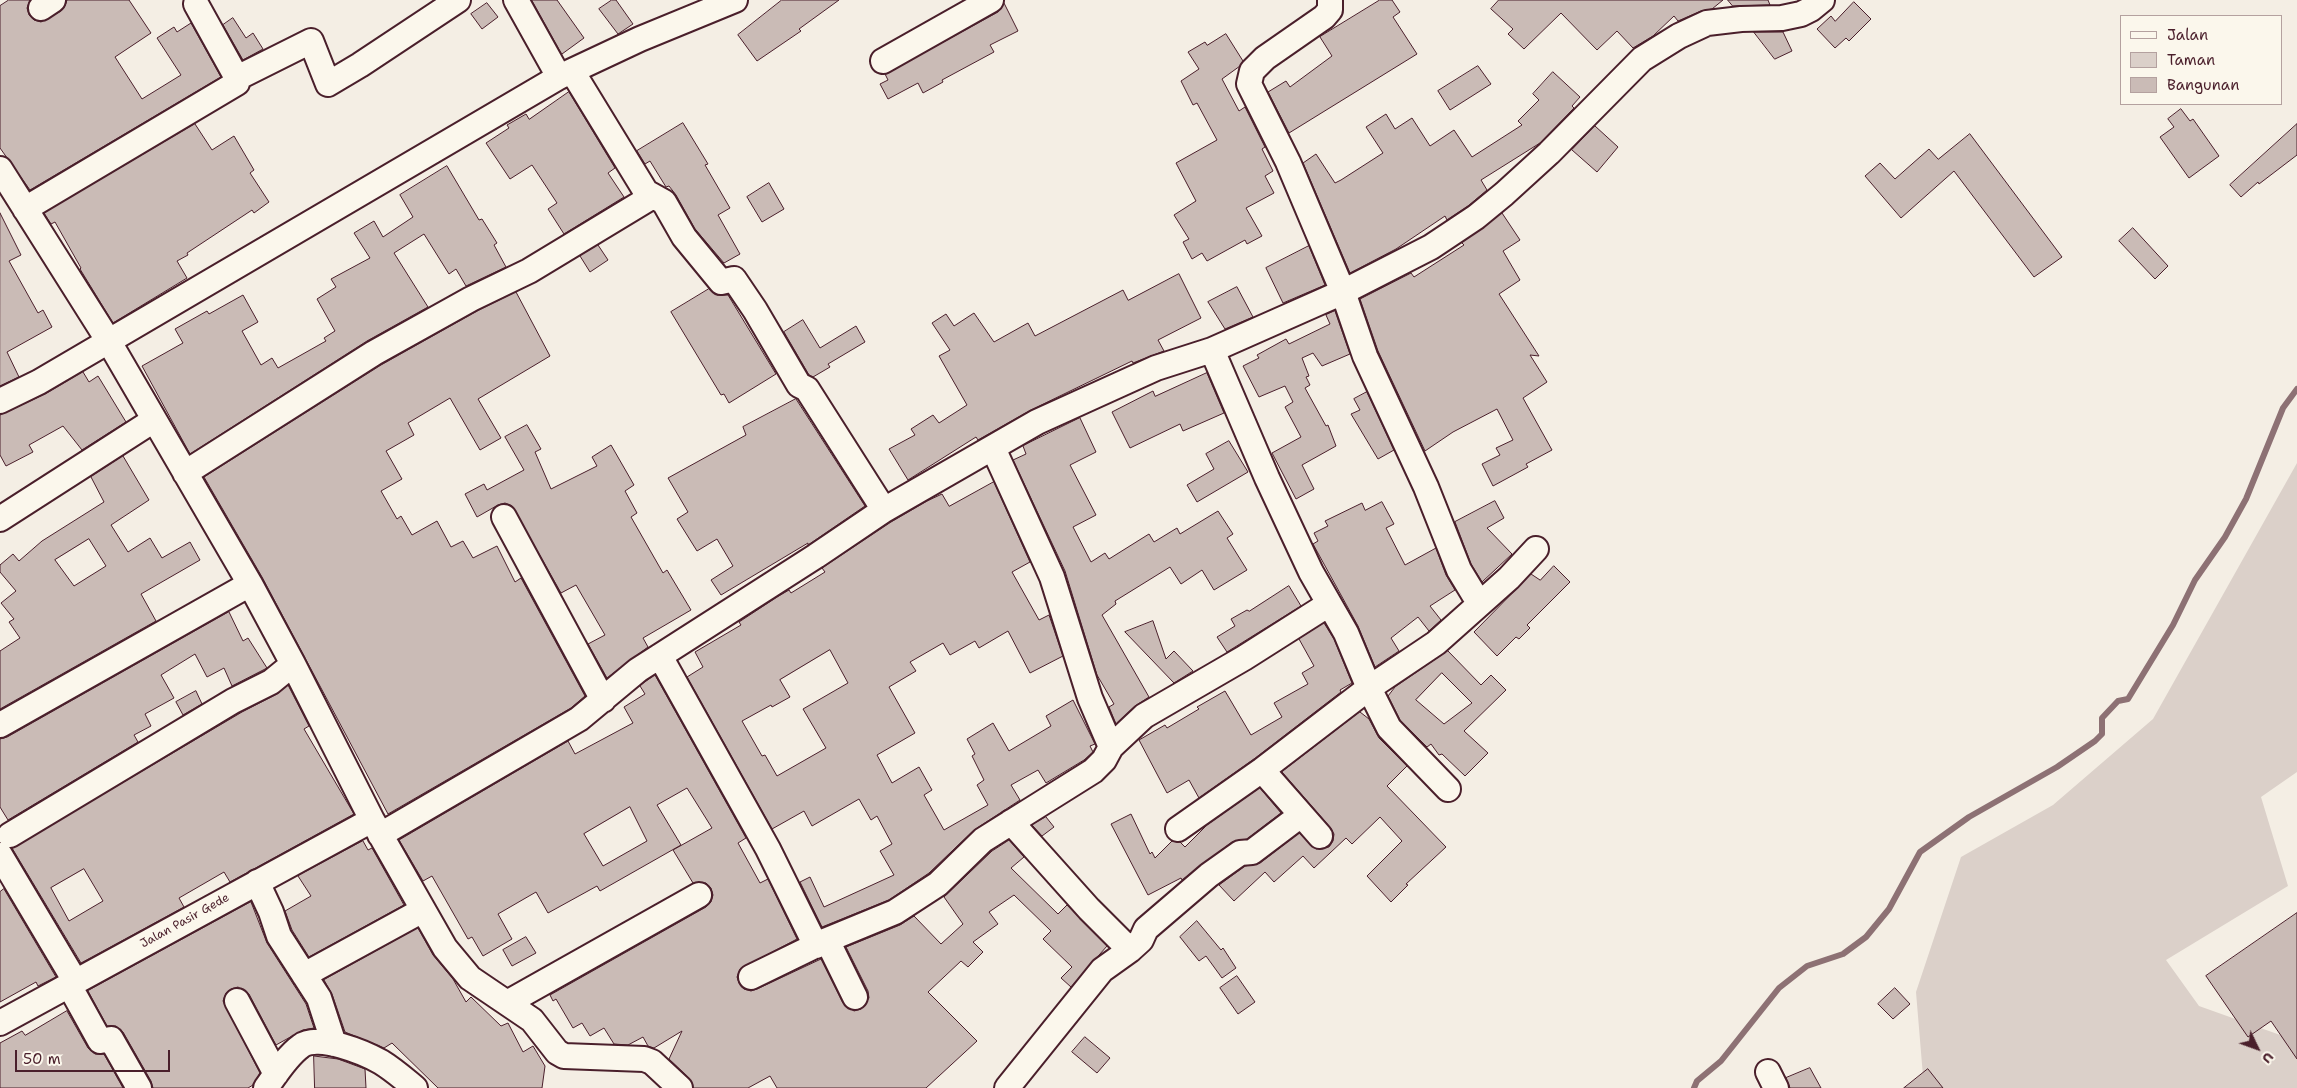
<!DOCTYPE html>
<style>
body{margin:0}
#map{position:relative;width:2297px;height:1088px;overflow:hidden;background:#f4eee4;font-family:"Shantell Sans",sans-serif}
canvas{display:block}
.legend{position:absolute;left:2120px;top:15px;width:162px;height:90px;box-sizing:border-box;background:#fbf7ec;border:1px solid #b4a19f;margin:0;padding:6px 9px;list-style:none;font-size:15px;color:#4a1f2b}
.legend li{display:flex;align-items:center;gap:10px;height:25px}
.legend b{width:25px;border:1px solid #b4a19f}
.north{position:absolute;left:2232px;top:1023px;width:50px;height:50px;-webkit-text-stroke:4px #fbf7ec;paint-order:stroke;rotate:132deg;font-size:14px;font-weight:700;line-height:20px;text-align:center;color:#4a1f2b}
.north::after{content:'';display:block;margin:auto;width:18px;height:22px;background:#4a1f2b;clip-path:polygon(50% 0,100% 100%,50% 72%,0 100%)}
.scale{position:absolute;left:15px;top:1050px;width:155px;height:22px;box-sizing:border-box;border:2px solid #4a1f2b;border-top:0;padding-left:6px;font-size:15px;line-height:18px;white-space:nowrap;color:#4a1f2b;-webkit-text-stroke:4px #fbf7ec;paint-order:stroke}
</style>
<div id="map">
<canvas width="2297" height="1088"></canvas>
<ul class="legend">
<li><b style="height:6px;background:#fbf7ec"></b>Jalan</li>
<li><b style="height:14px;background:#dbd0c9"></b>Taman</li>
<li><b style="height:14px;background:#cabbb6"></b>Bangunan</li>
</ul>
<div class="north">U</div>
<div class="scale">50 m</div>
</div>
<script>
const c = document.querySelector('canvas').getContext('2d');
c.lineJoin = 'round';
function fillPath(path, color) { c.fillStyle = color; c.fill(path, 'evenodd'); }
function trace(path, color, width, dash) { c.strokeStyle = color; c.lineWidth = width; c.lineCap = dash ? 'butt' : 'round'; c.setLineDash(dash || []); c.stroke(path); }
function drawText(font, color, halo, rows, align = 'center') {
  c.font = font + ' "Shantell Sans",sans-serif'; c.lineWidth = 4.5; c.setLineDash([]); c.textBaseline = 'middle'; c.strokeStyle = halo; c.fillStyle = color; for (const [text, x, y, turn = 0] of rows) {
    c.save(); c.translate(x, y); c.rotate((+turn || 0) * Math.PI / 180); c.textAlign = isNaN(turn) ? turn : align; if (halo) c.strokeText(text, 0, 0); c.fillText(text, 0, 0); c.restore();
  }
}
fillPath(new Path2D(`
 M 2297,463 L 2297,772 L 2261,797 L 2288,886 L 2166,960 L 2199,1006 L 2297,1041 L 2297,1088 L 1924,1088 L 1916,992 L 1961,857 L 2053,805 L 2153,719 Z`), '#dbd0c9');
trace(new Path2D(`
 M 1694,1088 L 1697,1081 L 1721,1061 L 1779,988 L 1807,966 L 1843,954 L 1866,937 L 1889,909 L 1920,852 L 1969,817 L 2057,767 L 2095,741 L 2102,734 L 2102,718 L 2118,701 L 2128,699 L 2173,625 L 2195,580 L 2225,537 L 2246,499 L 2283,408 L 2297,389`), '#8d7174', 6);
const building = new Path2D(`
 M 9,0 L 30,0 L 27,8 L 29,15 L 34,20 L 41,22 L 61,11 L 65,6 L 67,0 L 129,0 L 151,33 L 115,57 L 142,99 L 181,75 L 157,38 L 174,27 L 177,32 L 191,23 L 221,77 L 30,190 L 0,148 L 0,6 Z
 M 532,0 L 557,0 L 584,38 L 562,54 Z
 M 612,0 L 616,0 L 633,24 L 618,34 L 599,9 Z
 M 782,0 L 839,0 L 799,29 L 801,31 L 757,61 L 738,35 Z
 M 1380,0 L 1392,0 L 1400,12 L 1393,17 L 1417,54 L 1289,133 L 1268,92 L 1286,81 L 1290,87 L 1332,56 L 1320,37 Z
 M 1499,0 L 1723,0 L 1712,9 L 1701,11 L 1678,21 L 1674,16 L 1653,36 L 1633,48 L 1617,31 L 1597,50 L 1561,13 L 1524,49 L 1508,34 L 1513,29 L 1491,9 Z
 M 1728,0 L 1768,0 L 1770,5 L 1733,6 Z
 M 1854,2 L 1871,19 L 1849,41 L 1846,38 L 1835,48 L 1817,29 L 1831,16 L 1835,21 Z
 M 487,3 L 498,17 L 482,29 L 471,14 Z
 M 1004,3 L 1018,31 L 990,45 L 994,52 L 942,80 L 943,82 L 923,93 L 918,83 L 888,99 L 880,84 L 888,80 L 885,74 L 998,12 Z
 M 233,18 L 246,38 L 253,33 L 263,49 L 243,60 L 223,25 Z
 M 1754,32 L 1783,32 L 1792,51 L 1775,59 Z
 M 1226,34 L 1243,61 L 1240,66 L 1222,79 L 1239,111 L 1245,107 L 1265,147 L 1262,149 L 1273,171 L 1265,176 L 1274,193 L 1246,208 L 1262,236 L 1247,244 L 1245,240 L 1207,261 L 1202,253 L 1192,259 L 1183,242 L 1189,239 L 1174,215 L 1196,201 L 1176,163 L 1217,140 L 1197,103 L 1193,105 L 1181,81 L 1199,69 L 1188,52 L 1205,42 L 1207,45 Z
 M 1478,66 L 1491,84 L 1450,110 L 1438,91 Z
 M 1553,72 L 1580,97 L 1572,106 L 1574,108 L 1540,143 L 1481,180 L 1487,190 L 1468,206 L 1447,220 L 1445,216 L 1396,249 L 1350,273 L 1303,163 L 1316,154 L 1335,183 L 1341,180 L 1383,153 L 1366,127 L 1386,114 L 1395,129 L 1412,118 L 1430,146 L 1454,130 L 1472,157 L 1522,125 L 1518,121 L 1539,100 L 1533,94 Z
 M 569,92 L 615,168 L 608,173 L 624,197 L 564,234 L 548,209 L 557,203 L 532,165 L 510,179 L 486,143 L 509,128 L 507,125 L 526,114 L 529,119 Z
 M 2181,109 L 2190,121 L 2193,119 L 2219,156 L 2189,178 L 2160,137 L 2174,127 L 2168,119 Z
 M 683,123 L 708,164 L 705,165 L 730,208 L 718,215 L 740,254 L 724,263 L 695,229 L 676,195 L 669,186 L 666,187 L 650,161 L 645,164 L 637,151 Z
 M 195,124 L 212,150 L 234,136 L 254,170 L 250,173 L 269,202 L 254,213 L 252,210 L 187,253 L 188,255 L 177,261 L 187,278 L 113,323 L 80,269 L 81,268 L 55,222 L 51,224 L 44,213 Z
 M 2297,124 L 2297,155 L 2259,184 L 2258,182 L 2241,197 L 2230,185 Z
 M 1595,126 L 1618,147 L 1597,172 L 1572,150 Z
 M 1970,134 L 2062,257 L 2034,277 L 1954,171 L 1901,218 L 1865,176 L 1880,163 L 1895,179 L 1929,149 L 1938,159 Z
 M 447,166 L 479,220 L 482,219 L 497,243 L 494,245 L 506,267 L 466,286 L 456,269 L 449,274 L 424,234 L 394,253 L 428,307 L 367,341 L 190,454 L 142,366 L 183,343 L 175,329 L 207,311 L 209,314 L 243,295 L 258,322 L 242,331 L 261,365 L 272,358 L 278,368 L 326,341 L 324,338 L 335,331 L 317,299 L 336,287 L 331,279 L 370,258 L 354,233 L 374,221 L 383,237 L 413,217 L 400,195 Z
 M 769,183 L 784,209 L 762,222 L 747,197 Z
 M 0,213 L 21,255 L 9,261 L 38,313 L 43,310 L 52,327 L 7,352 L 19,377 L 0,386 Z
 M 1502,213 L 1520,240 L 1503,251 L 1520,280 L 1499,294 L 1539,356 L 1530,355 L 1547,382 L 1523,398 L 1552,450 L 1526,464 L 1528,467 L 1493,486 L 1482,464 L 1500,455 L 1496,448 L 1513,440 L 1497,409 L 1453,432 L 1425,451 L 1378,351 L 1360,299 L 1411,273 L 1414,277 L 1464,245 L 1462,243 Z
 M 2133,228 L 2168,266 L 2155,279 L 2119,241 Z
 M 598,245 L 608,260 L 590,272 L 580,256 Z
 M 1309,246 L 1325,285 L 1283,303 L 1266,268 Z
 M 1179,274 L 1201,318 L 1158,340 L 1164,351 L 1133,363 L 1132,361 L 1031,410 L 978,440 L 976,437 L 908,480 L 889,449 L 915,435 L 911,429 L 933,415 L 939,423 L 967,405 L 939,356 L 950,350 L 932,323 L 946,314 L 954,326 L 974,313 L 994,342 L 1028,323 L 1035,336 L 1123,290 L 1128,300 Z
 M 1237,287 L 1253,317 L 1225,329 L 1208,302 Z
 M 709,289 L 717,295 L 728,295 L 776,374 L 729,403 L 724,394 L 721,395 L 671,312 Z
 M 516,292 L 550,356 L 478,399 L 501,438 L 480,450 L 450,398 L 408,423 L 414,435 L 386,451 L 402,479 L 381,491 L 397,519 L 401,516 L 412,535 L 437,521 L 451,547 L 463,541 L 473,558 L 497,546 L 515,582 L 521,578 L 585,696 L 571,708 L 388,814 L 262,577 L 204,477 L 381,365 L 477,311 Z
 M 1335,311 L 1350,354 L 1322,366 L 1313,353 L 1302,358 L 1309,376 L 1306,377 L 1310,385 L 1305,388 L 1326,426 L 1328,425 L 1336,446 L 1302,465 L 1314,489 L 1296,499 L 1272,453 L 1301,437 L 1285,407 L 1293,402 L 1285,386 L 1259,397 L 1243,366 L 1259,358 L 1257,355 L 1286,339 L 1289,344 L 1330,324 L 1326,315 Z
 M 803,320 L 820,348 L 856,326 L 865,342 L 828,364 L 830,367 L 813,377 L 809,375 L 784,332 Z
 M 83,372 L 89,382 L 98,376 L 126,422 L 82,450 L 63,426 L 29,445 L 33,452 L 6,466 L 0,455 L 0,415 L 45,394 Z
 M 1207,373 L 1224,413 L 1183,431 L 1180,424 L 1130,448 L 1112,412 L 1153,391 L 1155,396 Z
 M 1367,392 L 1394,450 L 1378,459 L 1351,414 L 1360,410 L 1354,399 Z
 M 796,399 L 865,506 L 808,545 L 808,543 L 721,595 L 711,580 L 733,566 L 717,539 L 697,551 L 677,519 L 688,512 L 668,478 L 746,435 L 743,427 Z
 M 1080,418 L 1096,452 L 1070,465 L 1096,515 L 1073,527 L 1091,562 L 1105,553 L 1109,559 L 1149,534 L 1154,542 L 1177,528 L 1180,534 L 1218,511 L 1233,534 L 1227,538 L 1247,570 L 1214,590 L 1202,570 L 1181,584 L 1170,567 L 1115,601 L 1116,604 L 1102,615 L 1149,697 L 1135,706 L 1116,724 L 1109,707 L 1114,704 L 1097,675 L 1065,571 L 1013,460 L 1026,454 L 1023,446 Z
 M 527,425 L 541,449 L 535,452 L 551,489 L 597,466 L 592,457 L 611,445 L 634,485 L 625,491 L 637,513 L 631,517 L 663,573 L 667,570 L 691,610 L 643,638 L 648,647 L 607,678 L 588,644 L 605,635 L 576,585 L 561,593 L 512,506 L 505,503 L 498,505 L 477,517 L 465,494 L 484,484 L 487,490 L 524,470 L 505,437 Z
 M 1229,441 L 1248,472 L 1197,502 L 1187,485 L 1214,469 L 1206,454 Z
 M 123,456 L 149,500 L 111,525 L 128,552 L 150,538 L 162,558 L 190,542 L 200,560 L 141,594 L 156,621 L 0,709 L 0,651 L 20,638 L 9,622 L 14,619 L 1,603 L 16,591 L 0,572 L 0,565 L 13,554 L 19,561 L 42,541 L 104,502 L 91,477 ZM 89,539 L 106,566 L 74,586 L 55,560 Z
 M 994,482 L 1030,562 L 1012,572 L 1039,620 L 1049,615 L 1063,656 L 1030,673 L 1008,631 L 979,648 L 975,641 L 950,655 L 943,643 L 910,662 L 916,671 L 889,687 L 915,733 L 877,755 L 892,783 L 919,767 L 932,790 L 924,795 L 944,830 L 988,805 L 977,785 L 984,780 L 972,756 L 975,754 L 967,739 L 993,723 L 1009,751 L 1051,726 L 1046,716 L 1073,700 L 1095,744 L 1090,746 L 1093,752 L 1084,760 L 1046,783 L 1038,770 L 1011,785 L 1020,800 L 974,830 L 929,873 L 889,900 L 822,927 L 800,882 L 810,877 L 824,907 L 894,875 L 880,851 L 892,844 L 877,816 L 871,820 L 859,799 L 812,826 L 804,811 L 772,829 L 687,677 L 703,667 L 695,652 L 741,625 L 739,622 L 777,597 L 789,590 L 791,593 L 825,572 L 822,568 L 891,522 L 927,501 L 942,494 L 949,506 ZM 830,650 L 848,683 L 803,709 L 826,748 L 777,776 L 765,755 L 762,756 L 742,721 L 771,705 L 772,707 L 790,697 L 780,680 Z
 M 1495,501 L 1504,518 L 1487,528 L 1512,554 L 1482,582 L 1471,564 L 1455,522 Z
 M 1382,502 L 1394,524 L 1386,528 L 1405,565 L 1436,548 L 1446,575 L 1455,590 L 1430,606 L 1441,620 L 1429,631 L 1418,617 L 1391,638 L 1399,651 L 1375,667 L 1358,626 L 1313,544 L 1318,541 L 1314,533 L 1328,526 L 1325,521 L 1362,503 L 1365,510 Z
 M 1554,566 L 1570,582 L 1527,625 L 1530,628 L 1519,639 L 1516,637 L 1497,656 L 1474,632 L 1531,574 L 1540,580 Z
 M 1289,586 L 1301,606 L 1227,652 L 1217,637 L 1235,626 L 1231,619 L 1247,610 L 1249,611 Z
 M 229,612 L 243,641 L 248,638 L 267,668 L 232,686 L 224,668 L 207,677 L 195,654 L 161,675 L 174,698 L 145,714 L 151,726 L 134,735 L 138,742 L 8,820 L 0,807 L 0,739 L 7,737 Z
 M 1153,621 L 1166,659 L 1174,651 L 1193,671 L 1174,683 L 1125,632 Z
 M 1324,623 L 1334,639 L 1352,683 L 1340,690 L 1341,692 L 1254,759 L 1199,798 L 1189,780 L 1167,793 L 1139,740 L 1165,725 L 1167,728 L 1199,709 L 1197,707 L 1225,691 L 1251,735 L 1282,717 L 1274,703 L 1308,684 L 1302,673 L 1314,666 L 1299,639 Z
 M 1448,651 L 1481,685 L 1491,675 L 1506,690 L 1464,731 L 1488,753 L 1465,776 L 1442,754 L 1439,755 L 1431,744 L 1427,747 L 1400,720 L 1388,696 L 1395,687 ZM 1442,673 L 1472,703 L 1444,724 L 1416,700 Z
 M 655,675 L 746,838 L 738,843 L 760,883 L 768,879 L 797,939 L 740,969 L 737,977 L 739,983 L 744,989 L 751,991 L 757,989 L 821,959 L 843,1003 L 854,1011 L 861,1009 L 869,998 L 868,991 L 846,947 L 900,925 L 914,916 L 941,944 L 963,924 L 944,897 L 992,851 L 1009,840 L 1024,857 L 1011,868 L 1058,914 L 1067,905 L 1107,946 L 1071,987 L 1061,978 L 1072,967 L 1043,939 L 1051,931 L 1014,895 L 989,912 L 998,924 L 973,942 L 983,952 L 968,967 L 961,961 L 928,992 L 977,1041 L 926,1088 L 777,1088 L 770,1076 L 748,1088 L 693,1088 L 689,1078 L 669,1059 L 682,1031 L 654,1048 L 648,1046 L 643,1037 L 628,1045 L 614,1044 L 604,1028 L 590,1036 L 582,1023 L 573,1028 L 556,999 L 553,1001 L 550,995 L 706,907 L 711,902 L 713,895 L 711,888 L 706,883 L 693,883 L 673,850 L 712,828 L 687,788 L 657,805 L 681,845 L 600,891 L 597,886 L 548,913 L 536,892 L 498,914 L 512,939 L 483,956 L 472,937 L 468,939 L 432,876 L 423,881 L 399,840 L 568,741 L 575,754 L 633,723 L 624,707 L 645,694 L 640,686 ZM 630,807 L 647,841 L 603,866 L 584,834 Z
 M 288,685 L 309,726 L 304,729 L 354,814 L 230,882 L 224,872 L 179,898 L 184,907 L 81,963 L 12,848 L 242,712 L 277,694 ZM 84,869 L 103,901 L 69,921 L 51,888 Z
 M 196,691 L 202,704 L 183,715 L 176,702 Z
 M 1360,712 L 1369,719 L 1379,738 L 1407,766 L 1387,786 L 1446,847 L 1406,884 L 1408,885 L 1391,902 L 1367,876 L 1402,841 L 1380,817 L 1352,844 L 1346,838 L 1314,868 L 1303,856 L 1274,882 L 1265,872 L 1234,901 L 1219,885 L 1245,866 L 1260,863 L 1299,833 L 1316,849 L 1329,847 L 1333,841 L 1334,834 L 1330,827 L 1282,772 Z
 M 1260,788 L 1281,813 L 1247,839 L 1232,842 L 1182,880 L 1181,878 L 1148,895 L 1111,824 L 1131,814 L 1150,854 L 1152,852 L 1155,858 L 1172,841 L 1180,842 L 1185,847 L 1207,825 Z
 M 1046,817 L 1054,827 L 1042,836 L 1032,825 Z
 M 363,841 L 368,850 L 372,848 L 404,905 L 309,957 L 292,930 L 285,911 L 311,896 L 298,876 Z
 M 4,889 L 56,977 L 38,986 L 36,982 L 0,1002 L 0,892 Z
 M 251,902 L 267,943 L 306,1004 L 314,1028 L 303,1030 L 276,1045 L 249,994 L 238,987 L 231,989 L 226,993 L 223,1001 L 260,1073 L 253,1085 L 248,1088 L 153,1088 L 151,1081 L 123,1032 L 116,1026 L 107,1026 L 88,991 Z
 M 2297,913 L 2297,1059 L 2271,1021 L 2248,1037 L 2206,976 Z
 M 1197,921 L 1221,950 L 1223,948 L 1236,968 L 1222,978 L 1206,956 L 1199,961 L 1180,937 Z
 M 418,928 L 433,955 L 453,979 L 466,1002 L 471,997 L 501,1026 L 508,1023 L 523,1052 L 533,1046 L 545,1066 L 542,1088 L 438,1088 L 392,1043 L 384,1048 L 345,1032 L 332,994 L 324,980 Z
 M 526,937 L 536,953 L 512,966 L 503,950 Z
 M 1237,976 L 1255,1002 L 1238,1014 L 1220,988 Z
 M 1895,988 L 1910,1004 L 1893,1019 L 1878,1004 Z
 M 67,1011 L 88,1048 L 95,1054 L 104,1054 L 123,1088 L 0,1088 L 0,1043 L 22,1031 L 25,1035 Z
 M 1085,1037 L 1110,1058 L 1097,1073 L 1072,1052 Z
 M 314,1056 L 338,1059 L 365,1069 L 366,1088 L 315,1088 Z
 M 1810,1068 L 1821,1088 L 1790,1088 L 1786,1078 Z
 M 1928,1069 L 1943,1088 L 1904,1088 Z`);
fillPath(building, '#cabbb6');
trace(building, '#4a1f2b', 1);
const minor = new Path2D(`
 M 516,0 L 559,77
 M 1330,0 L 1330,10 L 1324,17 L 1265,58 L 1252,71 L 1249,84 L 1288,162 L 1343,292 L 1365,356 L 1426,487 L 1459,570 L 1479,603
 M 196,4 L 237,78 L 311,41 L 328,84 L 360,65 L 458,0
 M 41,8 L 53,0
 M 883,61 L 991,0
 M 572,71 L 646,192 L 664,202 L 684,237 L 721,282 L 734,279 L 755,310 L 799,385 L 807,389 L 884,510
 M 0,169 L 108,340 L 250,584 L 293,664 L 372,820 L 445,948 L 470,978 L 532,1020 L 557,1052 L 564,1056 L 644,1059 L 652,1062 L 680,1088
 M 25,209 L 237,83 L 237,78
 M 1212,350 L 1267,478 L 1311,572 L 1346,633 L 1369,688 L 1389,728 L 1448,789
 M 0,401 L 39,382 L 559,77 L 640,39 L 735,0
 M 993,448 L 1052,577 L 1090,698 L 1111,747
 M 185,473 L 374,353 L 471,299 L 529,271 L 653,196
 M 504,517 L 603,700
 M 0,519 L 154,420
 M 660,656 L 768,849 L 816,946
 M 0,725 L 250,584
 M 1262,770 L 1320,836
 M 1011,822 L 1089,909 L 1130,950
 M 1178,829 L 1262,770 L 1369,688 L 1436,643 L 1509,578 L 1536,549
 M 10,835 L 233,701 L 271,682 L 293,664
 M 380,835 L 579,719 L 638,670 L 816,556 L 884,510 L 1037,422 L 1156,368 L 1212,350 L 1343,292 L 1431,247 L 1476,217 L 1504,194 L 1549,153 L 1642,59 L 1679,36 L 1707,23 L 1741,19 L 1782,18 L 1801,14 L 1811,9 L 1822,0
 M 0,855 L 75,981
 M 257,882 L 271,912 L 279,936 L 319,998 L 334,1044
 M 827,940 L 855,997
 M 304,975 L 423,910
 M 751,977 L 827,940 L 895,912 L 938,884 L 983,840 L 1093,771 L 1104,760 L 1111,747 L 1144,716 L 1244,658 L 1329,604
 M 69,985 L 100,1041 L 111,1039 L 139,1088
 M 237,1001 L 276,1074
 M 507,1003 L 699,895
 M 0,1023 L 372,820
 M 1768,1072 L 1776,1088
 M 266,1088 C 276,1074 287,1056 301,1046 C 318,1033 365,1053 381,1062 C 394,1070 404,1079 415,1088
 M 1007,1088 L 1102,970 L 1130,950 L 1141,940 L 1146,929 L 1209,875 L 1240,853 L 1252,852 L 1301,815`);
trace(minor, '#4a1f2b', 28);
trace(minor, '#fbf7ec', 24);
drawText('12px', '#4a1f2b', '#fbf7ec', [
 ["Jalan Pasir Gede",185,921,-29]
]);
</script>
